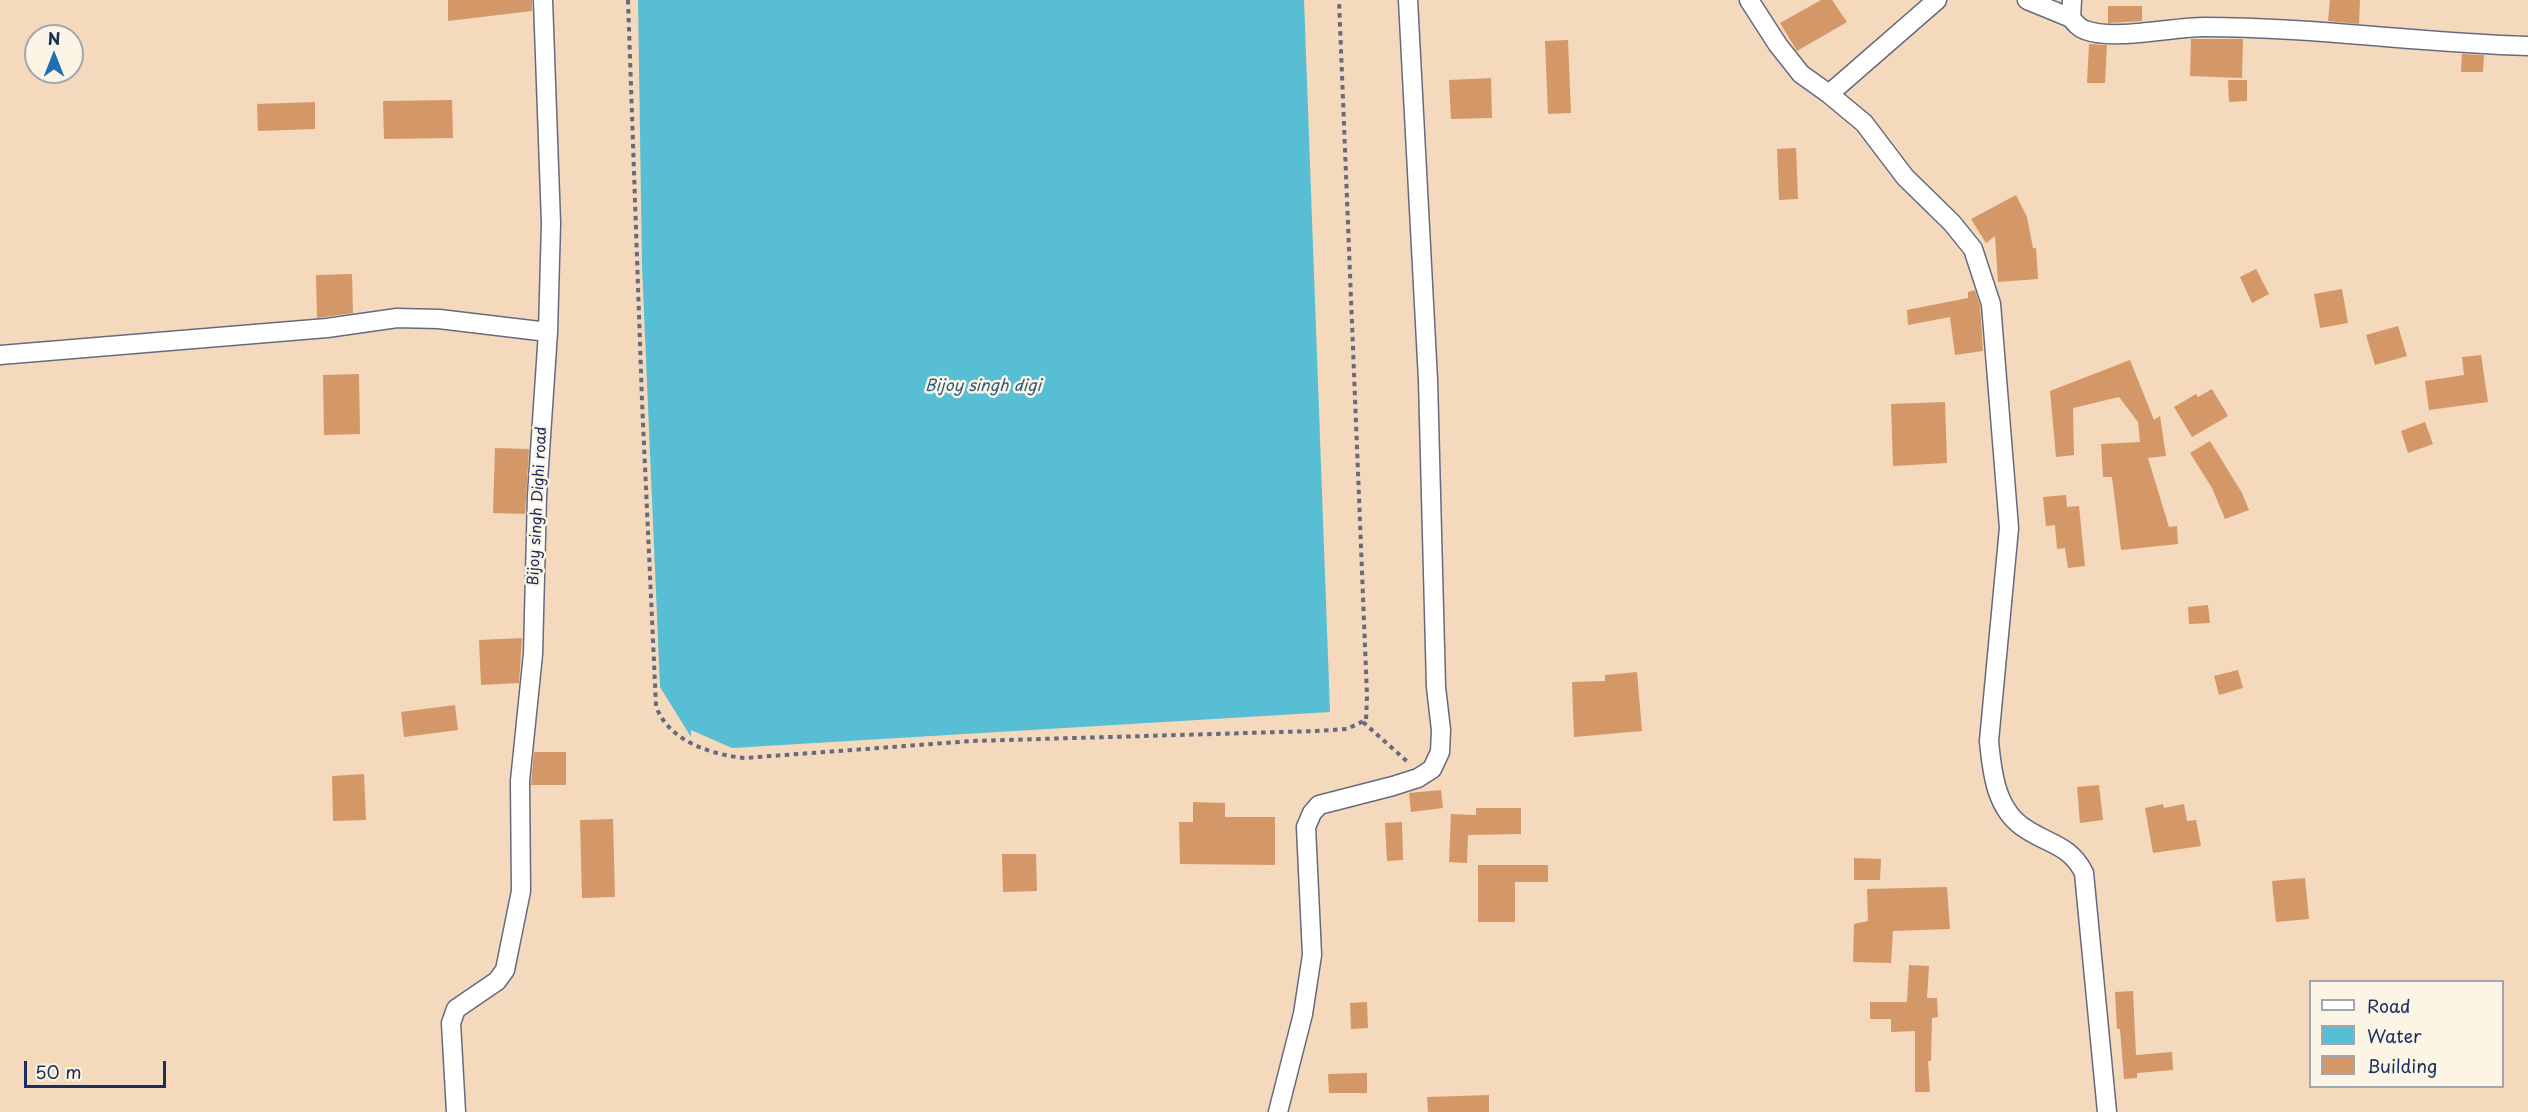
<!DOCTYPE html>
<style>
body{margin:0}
#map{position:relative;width:2528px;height:1112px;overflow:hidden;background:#f4d9bc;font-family:"Playpen Sans",sans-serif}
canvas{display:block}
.legend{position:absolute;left:2309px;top:980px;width:195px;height:108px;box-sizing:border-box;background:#fcf5e5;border:2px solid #a2a6af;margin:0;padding:8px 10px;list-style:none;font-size:18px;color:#1b2f5e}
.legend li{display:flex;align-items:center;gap:12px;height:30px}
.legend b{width:30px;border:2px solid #a2a6af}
.north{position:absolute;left:24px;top:24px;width:60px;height:60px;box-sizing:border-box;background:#fcf5e5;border:2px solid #a2a6af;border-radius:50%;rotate:0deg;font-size:16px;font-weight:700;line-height:24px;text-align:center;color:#1b2f5e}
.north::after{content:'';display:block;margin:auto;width:21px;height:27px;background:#1f6fb2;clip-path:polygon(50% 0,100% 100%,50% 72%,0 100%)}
.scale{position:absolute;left:24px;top:1061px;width:142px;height:27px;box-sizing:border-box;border:3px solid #1b2f5e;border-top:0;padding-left:8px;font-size:18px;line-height:21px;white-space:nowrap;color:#1b2f5e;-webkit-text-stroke:4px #fcf5e5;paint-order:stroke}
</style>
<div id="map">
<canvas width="2528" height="1112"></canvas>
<ul class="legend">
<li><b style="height:8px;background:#fff"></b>Road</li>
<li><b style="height:16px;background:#57bed4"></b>Water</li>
<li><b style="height:16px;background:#d49768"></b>Building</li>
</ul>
<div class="north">N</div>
<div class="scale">50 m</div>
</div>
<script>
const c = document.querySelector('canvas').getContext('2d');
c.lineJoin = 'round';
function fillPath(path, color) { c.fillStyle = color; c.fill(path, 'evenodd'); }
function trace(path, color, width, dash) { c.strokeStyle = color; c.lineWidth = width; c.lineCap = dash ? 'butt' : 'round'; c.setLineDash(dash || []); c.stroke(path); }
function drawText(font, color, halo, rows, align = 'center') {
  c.font = font + ' "Playpen Sans",sans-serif'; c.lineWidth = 5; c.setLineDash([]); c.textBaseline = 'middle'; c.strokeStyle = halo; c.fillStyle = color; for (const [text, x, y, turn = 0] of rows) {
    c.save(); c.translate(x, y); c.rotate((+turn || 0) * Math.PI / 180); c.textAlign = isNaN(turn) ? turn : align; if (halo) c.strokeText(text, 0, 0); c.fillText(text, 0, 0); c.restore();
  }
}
fillPath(new Path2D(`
 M 638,0 L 1304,0 L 1330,712 L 732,748 L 691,730 L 691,737 L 660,687 L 642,266 Z`), '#57bed4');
fillPath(new Path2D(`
 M 448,0 L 532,0 L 532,11 L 448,21 Z
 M 1821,0 L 1832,0 L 1847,22 L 1797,51 L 1780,23 Z
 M 2330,0 L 2360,0 L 2359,24 L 2328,21 Z
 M 2108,6 L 2142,6 L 2142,21 L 2108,23 Z
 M 2191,39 L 2243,39 L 2242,78 L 2190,76 Z
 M 1568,40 L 1571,113 L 1548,114 L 1545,41 Z
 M 2089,44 L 2107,45 L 2105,83 L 2087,83 Z
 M 2462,54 L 2484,55 L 2483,72 L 2461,72 Z
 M 1491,78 L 1492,118 L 1451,119 L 1449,80 Z
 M 2228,80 L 2247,80 L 2247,101 L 2229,102 Z
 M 452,100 L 453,138 L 384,139 L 383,101 Z
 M 315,102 L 315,129 L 258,131 L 257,104 Z
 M 1796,148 L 1798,199 L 1779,200 L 1777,149 Z
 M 2016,195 L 2027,217 L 2033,248 L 2036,248 L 2038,279 L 1998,282 L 1995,236 L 1986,243 L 1971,219 Z
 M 2256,269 L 2269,294 L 2252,303 L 2240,277 Z
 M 352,274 L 353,313 L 317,318 L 316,275 Z
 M 2342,289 L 2348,323 L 2320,328 L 2314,294 Z
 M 1975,290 L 1980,306 L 1983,351 L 1955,355 L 1950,317 L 1908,325 L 1907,310 L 1968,298 L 1968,292 Z
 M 2398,326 L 2407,356 L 2375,365 L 2366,335 Z
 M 2481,355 L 2488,402 L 2429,410 L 2425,381 L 2464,375 L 2462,357 Z
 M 2130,360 L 2154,420 L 2160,416 L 2166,456 L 2148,458 L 2169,527 L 2177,526 L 2178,544 L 2121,550 L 2112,477 L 2103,477 L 2101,444 L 2140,442 L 2138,422 L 2119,397 L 2073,408 L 2074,455 L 2056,457 L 2050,391 Z
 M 359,374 L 360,434 L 324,435 L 323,375 Z
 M 2212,389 L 2228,416 L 2192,437 L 2174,407 L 2196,394 L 2198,397 Z
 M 1945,402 L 1947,463 L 1893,466 L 1891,404 Z
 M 2425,422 L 2433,444 L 2408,453 L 2401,431 Z
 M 2210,441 L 2242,493 L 2249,510 L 2225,519 L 2212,488 L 2190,453 Z
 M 495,448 L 529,449 L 525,514 L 493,513 Z
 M 2066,495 L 2067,507 L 2079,506 L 2085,566 L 2068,568 L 2065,548 L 2057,549 L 2055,525 L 2046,526 L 2043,497 Z
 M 2208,605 L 2210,623 L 2189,624 L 2188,607 Z
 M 522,638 L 519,683 L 481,685 L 479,640 Z
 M 2238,670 L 2243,688 L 2219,695 L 2214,676 Z
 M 1637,672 L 1642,731 L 1574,737 L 1572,682 L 1605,681 L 1605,675 Z
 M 455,705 L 458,730 L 404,737 L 401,712 Z
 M 534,752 L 566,752 L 566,785 L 531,785 Z
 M 364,774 L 366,820 L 333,821 L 332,776 Z
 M 2099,785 L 2103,820 L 2080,823 L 2077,787 Z
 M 1441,790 L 1443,808 L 1411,812 L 1409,793 Z
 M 1193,802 L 1225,803 L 1225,817 L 1275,817 L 1275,865 L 1180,864 L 1179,822 L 1193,822 Z
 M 2163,804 L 2164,808 L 2184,804 L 2187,821 L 2196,820 L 2201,846 L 2153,853 L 2145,808 Z
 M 1476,808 L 1521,808 L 1521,834 L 1468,835 L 1467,863 L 1449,862 L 1451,814 L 1476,815 Z
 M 613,819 L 615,897 L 582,898 L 580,820 Z
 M 1402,822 L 1403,860 L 1387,861 L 1385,823 Z
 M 1002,854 L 1036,854 L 1037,891 L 1003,892 Z
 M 1854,858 L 1881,859 L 1880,880 L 1854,880 Z
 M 1478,865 L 1548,865 L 1548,882 L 1515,882 L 1515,922 L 1478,922 Z
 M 2305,878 L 2309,919 L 2276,922 L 2272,881 Z
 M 1947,887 L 1950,929 L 1893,931 L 1891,963 L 1853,962 L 1854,924 L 1868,921 L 1867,889 Z
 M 1909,965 L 1929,966 L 1927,998 L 1937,998 L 1938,1017 L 1932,1018 L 1931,1061 L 1928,1061 L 1930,1092 L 1915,1092 L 1915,1031 L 1891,1032 L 1891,1019 L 1870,1019 L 1870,1002 L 1907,1002 Z
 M 2133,991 L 2136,1055 L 2172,1052 L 2173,1070 L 2137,1073 L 2137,1078 L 2124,1079 L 2120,1029 L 2117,1029 L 2115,992 Z
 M 1367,1002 L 1368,1028 L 1351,1029 L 1350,1003 Z
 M 1367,1073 L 1367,1093 L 1329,1093 L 1328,1074 Z
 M 1489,1095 L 1489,1112 L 1428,1112 L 1427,1097 Z`), '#d49768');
const street = new Path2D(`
 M 1749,0 L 1778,45 L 1801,74 L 1829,94 L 1864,123 L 1905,177 L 1952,223 L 1973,249 L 1991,304 L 2009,528 L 1989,741 C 1992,773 1996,811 2026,829 C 2050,845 2070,845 2084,873 L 2107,1112
 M 2027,0 L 2071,18
 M 2072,0 L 2071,18 C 2075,23 2079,28 2085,30 C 2114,41 2172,27 2204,27 C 2312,27 2420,43 2528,46
 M 1829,94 L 1937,0
 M 0,355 L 327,328 L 397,318 L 439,319 L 548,332
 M 456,1112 L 451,1023 L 456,1009 L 497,981 L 505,970 L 521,891 L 520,781 L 533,654 L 537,496 L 548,332 L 551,223 L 543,0
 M 1278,1112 L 1303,1014 L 1312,955 L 1306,827 L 1312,813 L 1319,805 L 1393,786 L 1418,778 L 1432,769 L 1440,752 L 1441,730 L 1436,687 L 1428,380 L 1408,0`);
trace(street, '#676a7f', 21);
trace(new Path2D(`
 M 628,0 L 642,401 L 656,706 C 668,741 712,755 745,758 L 972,741 L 1316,731 L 1347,729 L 1366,720 L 1367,696 L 1339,0
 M 1363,722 L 1410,764`), '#676a7f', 4, [4.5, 4.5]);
trace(street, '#fff', 18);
drawText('15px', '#1b2f5e', '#fcf5e5', [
 ["Bijoy singh Dighi road",538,506,-87]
]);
drawText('italic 16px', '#2d5a81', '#fcf5e5', [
 ["Bijoy singh digi",983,387]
]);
</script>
